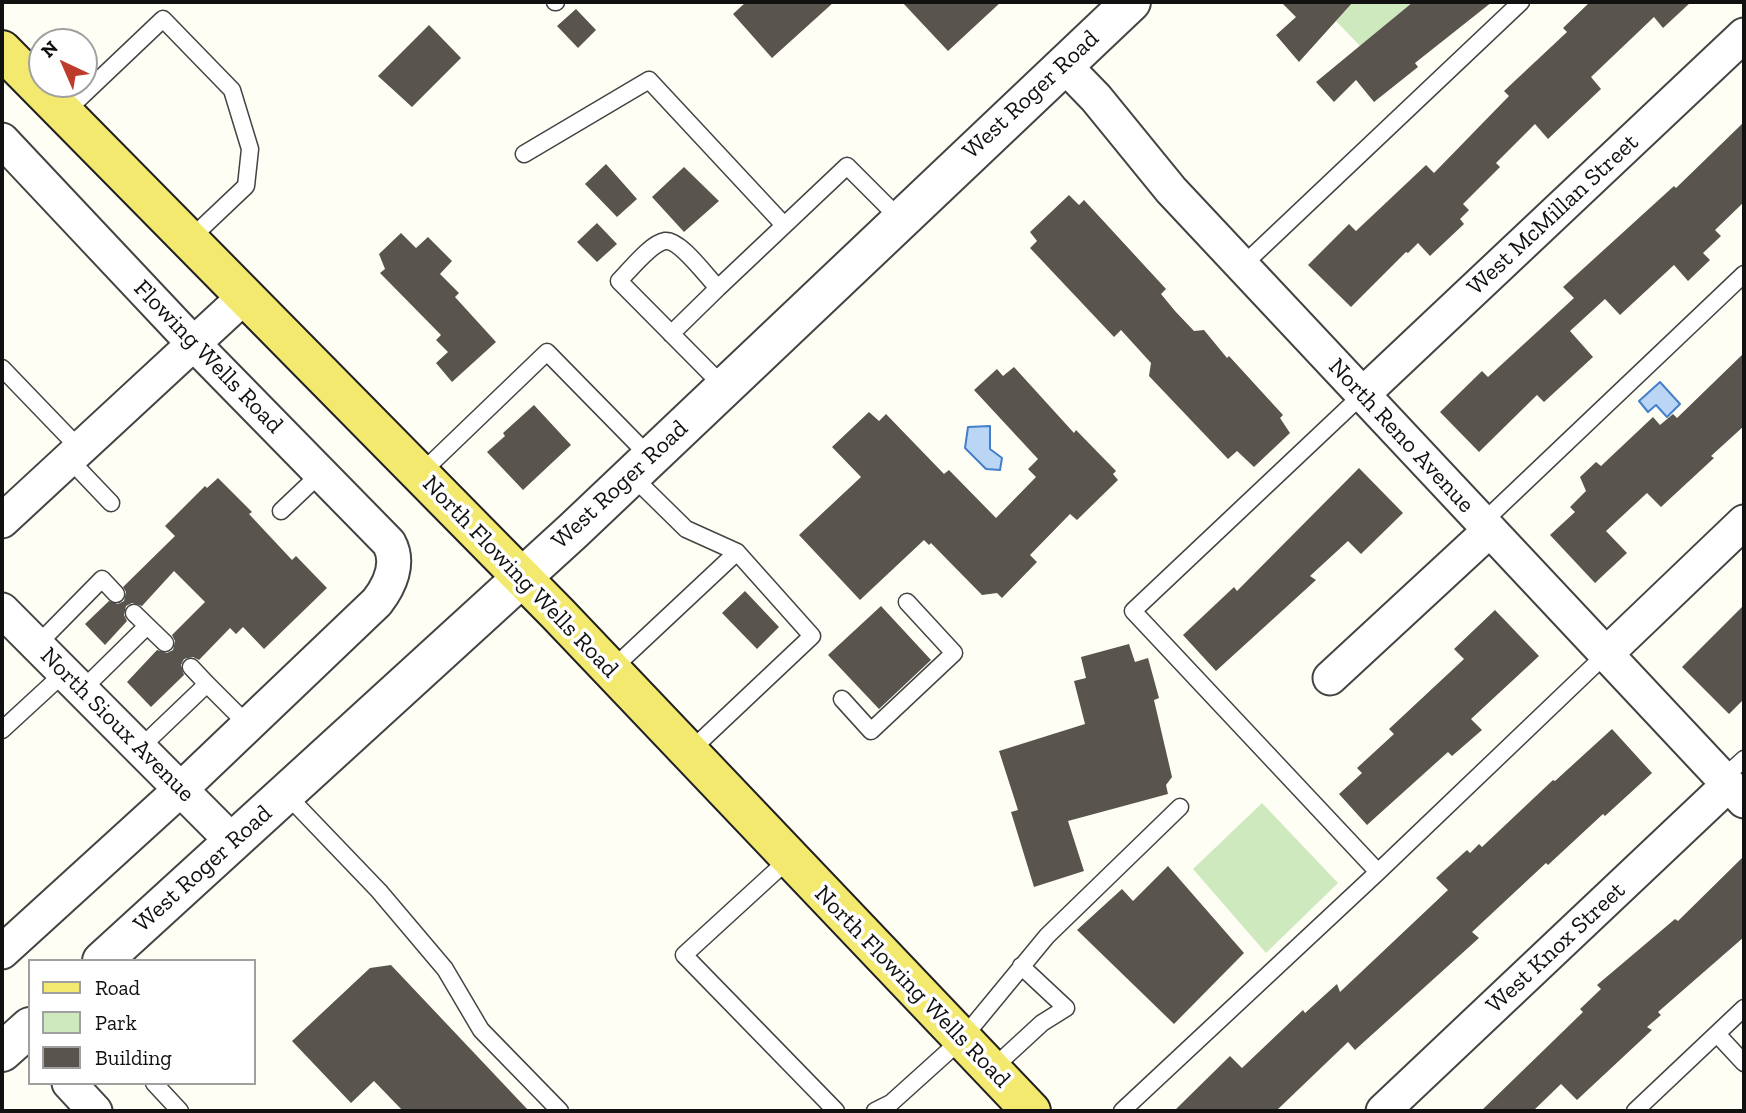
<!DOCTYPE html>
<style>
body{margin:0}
#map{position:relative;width:1746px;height:1113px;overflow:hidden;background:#fffef5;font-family:"Zilla Slab",serif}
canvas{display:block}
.frame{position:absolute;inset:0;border:4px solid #111;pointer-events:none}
.legend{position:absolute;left:28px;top:959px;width:228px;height:126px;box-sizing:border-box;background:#fff;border:2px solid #a0a0a0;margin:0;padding:9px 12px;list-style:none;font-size:21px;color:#111}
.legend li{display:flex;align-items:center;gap:14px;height:35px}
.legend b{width:35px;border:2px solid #a0a0a0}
.north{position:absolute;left:28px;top:28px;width:70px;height:70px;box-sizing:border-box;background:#fff;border:2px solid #a0a0a0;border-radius:50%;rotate:316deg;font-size:19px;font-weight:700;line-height:28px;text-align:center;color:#111}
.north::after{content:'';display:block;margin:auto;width:24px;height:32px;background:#be3c2b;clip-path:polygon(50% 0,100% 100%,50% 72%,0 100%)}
</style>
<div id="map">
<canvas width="1746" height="1113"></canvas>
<div class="frame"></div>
<ul class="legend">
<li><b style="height:9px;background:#f4e96f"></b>Road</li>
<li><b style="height:19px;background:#cee9be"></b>Park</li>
<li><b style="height:19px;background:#59544d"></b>Building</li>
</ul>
<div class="north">N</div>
</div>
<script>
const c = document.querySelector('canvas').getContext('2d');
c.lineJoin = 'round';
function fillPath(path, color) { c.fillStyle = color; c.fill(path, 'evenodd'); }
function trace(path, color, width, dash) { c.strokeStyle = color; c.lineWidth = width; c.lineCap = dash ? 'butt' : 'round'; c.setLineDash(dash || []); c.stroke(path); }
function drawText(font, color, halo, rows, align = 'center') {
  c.font = font + ' "Zilla Slab",serif'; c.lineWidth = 7; c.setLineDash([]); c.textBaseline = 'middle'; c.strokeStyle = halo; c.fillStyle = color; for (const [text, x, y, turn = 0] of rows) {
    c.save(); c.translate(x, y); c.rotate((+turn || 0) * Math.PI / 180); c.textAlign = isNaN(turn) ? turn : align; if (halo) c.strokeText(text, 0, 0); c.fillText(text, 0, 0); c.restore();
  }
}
fillPath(new Path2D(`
 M 1353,2 L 1413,2 L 1360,46 L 1336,21 Z
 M 1262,803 L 1338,883 L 1266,953 L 1193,869 Z`), '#cee9be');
const water = new Path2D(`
 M 1660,382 L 1680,404 L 1667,417 L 1656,405 L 1648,412 L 1639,401 Z
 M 990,426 L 990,449 L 1002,458 L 1000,470 L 986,469 L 965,448 L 968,427 Z`);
fillPath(water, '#bbd6f5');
trace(water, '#447fca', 2);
fillPath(new Path2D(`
 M 746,2 L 834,2 L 772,58 L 733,14 Z
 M 902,2 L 1001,2 L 948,51 Z
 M 1281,2 L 1353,2 L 1299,62 L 1276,35 L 1296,17 Z
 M 1413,2 L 1492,2 L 1415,63 L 1418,67 L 1374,102 L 1356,80 L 1334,102 L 1316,82 Z
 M 1590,2 L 1691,2 L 1663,28 L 1654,17 L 1591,77 L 1601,89 L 1548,139 L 1535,124 L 1496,163 L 1500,167 L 1463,204 L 1469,210 L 1460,219 L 1464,224 L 1430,256 L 1418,243 L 1408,253 L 1406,252 L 1351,307 L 1308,265 L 1349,224 L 1356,231 L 1426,165 L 1434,173 L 1509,96 L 1504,91 L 1567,32 L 1563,28 Z
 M 576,9 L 596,30 L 578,48 L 557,26 Z
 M 429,25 L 461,58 L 412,107 L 378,76 Z
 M 1744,122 L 1744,202 L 1715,230 L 1721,236 L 1703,253 L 1710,260 L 1688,281 L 1674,265 L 1620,315 L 1605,299 L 1570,331 L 1593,357 L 1544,402 L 1537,395 L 1479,452 L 1440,412 L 1482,371 L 1488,377 L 1574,298 L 1563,287 L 1674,186 L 1676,188 Z
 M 606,164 L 637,199 L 617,217 L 585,184 Z
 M 684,167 L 719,201 L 684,232 L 652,197 Z
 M 1069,195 L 1079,205 L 1084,200 L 1166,289 L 1161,294 L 1175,311 L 1194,331 L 1204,330 L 1227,358 L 1229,356 L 1283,415 L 1280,418 L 1290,433 L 1254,467 L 1237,451 L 1228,459 L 1149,376 L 1151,363 L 1121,330 L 1114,337 L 1030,248 L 1037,241 L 1030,232 Z
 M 597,223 L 617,244 L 597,262 L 577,242 Z
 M 401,233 L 416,248 L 428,237 L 452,261 L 440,274 L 459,293 L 455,297 L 496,342 L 452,382 L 436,363 L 448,352 L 436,340 L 441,335 L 380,273 L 385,269 L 379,254 Z
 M 1744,353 L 1744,426 L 1711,456 L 1714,458 L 1661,507 L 1647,493 L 1606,531 L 1627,553 L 1595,583 L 1550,535 L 1575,512 L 1570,507 L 1586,491 L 1580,477 L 1596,462 L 1601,466 L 1653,417 L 1660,425 L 1673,414 L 1677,418 Z
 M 1014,367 L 1074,433 L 1076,430 L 1116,471 L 1113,474 L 1118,480 L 1077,520 L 1070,514 L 1030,555 L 1037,562 L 1002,598 L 997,593 L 982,595 L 931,543 L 929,545 L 924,540 L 860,600 L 799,535 L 861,477 L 832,447 L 869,412 L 879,421 L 886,414 L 944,474 L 949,470 L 996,518 L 1036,477 L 1028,469 L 1038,459 L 974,390 L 997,369 L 1003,376 Z
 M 534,405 L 571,445 L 523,490 L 487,452 L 505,436 L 503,433 Z
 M 1359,468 L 1403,513 L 1361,554 L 1348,541 L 1310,576 L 1316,580 L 1216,671 L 1183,635 L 1234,587 L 1237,591 Z
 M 218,478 L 252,512 L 249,514 L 292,560 L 296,556 L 327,588 L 264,649 L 243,627 L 236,634 L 230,628 L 199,660 L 193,657 L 184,659 L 181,665 L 184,675 L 151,707 L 127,682 L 157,650 L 167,653 L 173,650 L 175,641 L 172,635 L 205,602 L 174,571 L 142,606 L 132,603 L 126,606 L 124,615 L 127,621 L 105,645 L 85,624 L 109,601 L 118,604 L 124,601 L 126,592 L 123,587 L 175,536 L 165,526 L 205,486 L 207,488 Z
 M 745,591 L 779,627 L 757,649 L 722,613 Z
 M 1744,605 L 1744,699 L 1729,714 L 1682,667 Z
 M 881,606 L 931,660 L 879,709 L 828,655 Z
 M 1495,610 L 1539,656 L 1471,719 L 1482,730 L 1452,756 L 1448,752 L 1367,825 L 1339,794 L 1362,773 L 1357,768 L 1394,734 L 1389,729 L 1464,659 L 1454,649 Z
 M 1129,644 L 1135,662 L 1148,658 L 1159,698 L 1154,700 L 1172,777 L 1166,785 L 1168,794 L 1068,821 L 1084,871 L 1034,887 L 1011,812 L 1018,810 L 999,751 L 1085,724 L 1074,681 L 1086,678 L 1081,657 Z
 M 1612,729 L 1652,773 L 1605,816 L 1603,814 L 1548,865 L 1546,863 L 1472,932 L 1479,938 L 1355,1050 L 1348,1042 L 1276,1111 L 1174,1111 L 1230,1056 L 1242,1068 L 1303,1010 L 1305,1013 L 1337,984 L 1340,992 L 1448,890 L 1436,878 L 1467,850 L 1470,853 L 1479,844 L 1482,847 L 1553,780 L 1555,781 Z
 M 1744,856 L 1744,937 L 1658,1012 L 1661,1015 L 1647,1027 L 1652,1030 L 1577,1100 L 1561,1084 L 1533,1111 L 1481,1111 L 1583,1012 L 1580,1009 L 1601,989 L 1597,985 L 1675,919 L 1678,921 Z
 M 1168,866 L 1244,953 L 1174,1024 L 1077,930 L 1122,889 L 1133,901 Z
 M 391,965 L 529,1111 L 403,1111 L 374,1081 L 351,1103 L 292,1041 L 370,968 Z`), '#59544d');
const service = new Path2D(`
 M 555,2 L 556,2
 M 64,113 L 163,19 L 232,90 L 250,149 L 246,186 L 189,240
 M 524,154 L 649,80 L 784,225
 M 1242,266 L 1521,2
 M 718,288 L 847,166 L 901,220
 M 671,334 L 718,288 C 707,277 680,239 665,241 C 651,243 629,271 619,281 L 725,388
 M 2,368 L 80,449
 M 1362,395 L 1133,611 L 1378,872
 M 69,459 L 111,503
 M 420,474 L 547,352 L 650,457
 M 632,476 L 686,529 L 737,552 L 812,636 L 689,752
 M 281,511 L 321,473
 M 1482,523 L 1744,274
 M 134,613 L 165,643
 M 37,645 L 102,579 L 116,594
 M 191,667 L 207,684
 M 611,670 L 737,552
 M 82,690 L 147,626
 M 842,699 L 871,731 L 954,653 L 907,602
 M 2,730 L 64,673
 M 140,748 L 207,684 L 248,725
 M 1722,779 L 1744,759
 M 285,793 L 379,891 L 445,969 L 481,1030 L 560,1111
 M 790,858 L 684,955 L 836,1111
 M 1717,1034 L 1744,1063
 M 992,1069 L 1042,1023 L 1066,1008 L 1021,966
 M 154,1083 L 180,1111
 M 875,1111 L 891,1103 L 962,1039 L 1047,936 L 1180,807
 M 1122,1111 L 1378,872 L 1605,655
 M 1635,1111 L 1744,1008`);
const minor = new Path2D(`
 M 1064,65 L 1096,98 L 1171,190 L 1744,801
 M 2,140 L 194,344 L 389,543 C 400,563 390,585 377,602 L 181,789 L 2,952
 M 1362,395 L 1744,35
 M 2,521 L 244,297
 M 2,610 L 233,842
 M 1605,655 L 1744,522
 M 1330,678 L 1490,530
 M 69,1083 L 95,1111
 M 1383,1111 L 1728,785`);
const tertiary = new Path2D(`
 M 102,961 L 573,531 L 1131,2
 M 2,1052 L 30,1027`);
const primary = new Path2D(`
 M 2,50 L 557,613 L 1031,1111`);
trace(service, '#444', 19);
trace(minor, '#444', 37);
trace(tertiary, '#444', 42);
trace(primary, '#222', 42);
trace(service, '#fff', 16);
trace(minor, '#fff', 33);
trace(tertiary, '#fff', 38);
trace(primary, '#f4e96f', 38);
drawText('24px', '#111', '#fff', [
 ["West Roger Road",1031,95,-43],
 ["West McMillan Street",1553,215,-43],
 ["Flowing Wells Road",208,357,46],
 ["North Reno Avenue",1401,436,47],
 ["West Roger Road",620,485,-43],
 ["North Flowing Wells Road",520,577,46],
 ["North Sioux Avenue",117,725,45],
 ["West Roger Road",203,869,-42],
 ["West Knox Street",1556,948,-43],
 ["North Flowing Wells Road",912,987,46]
]);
</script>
